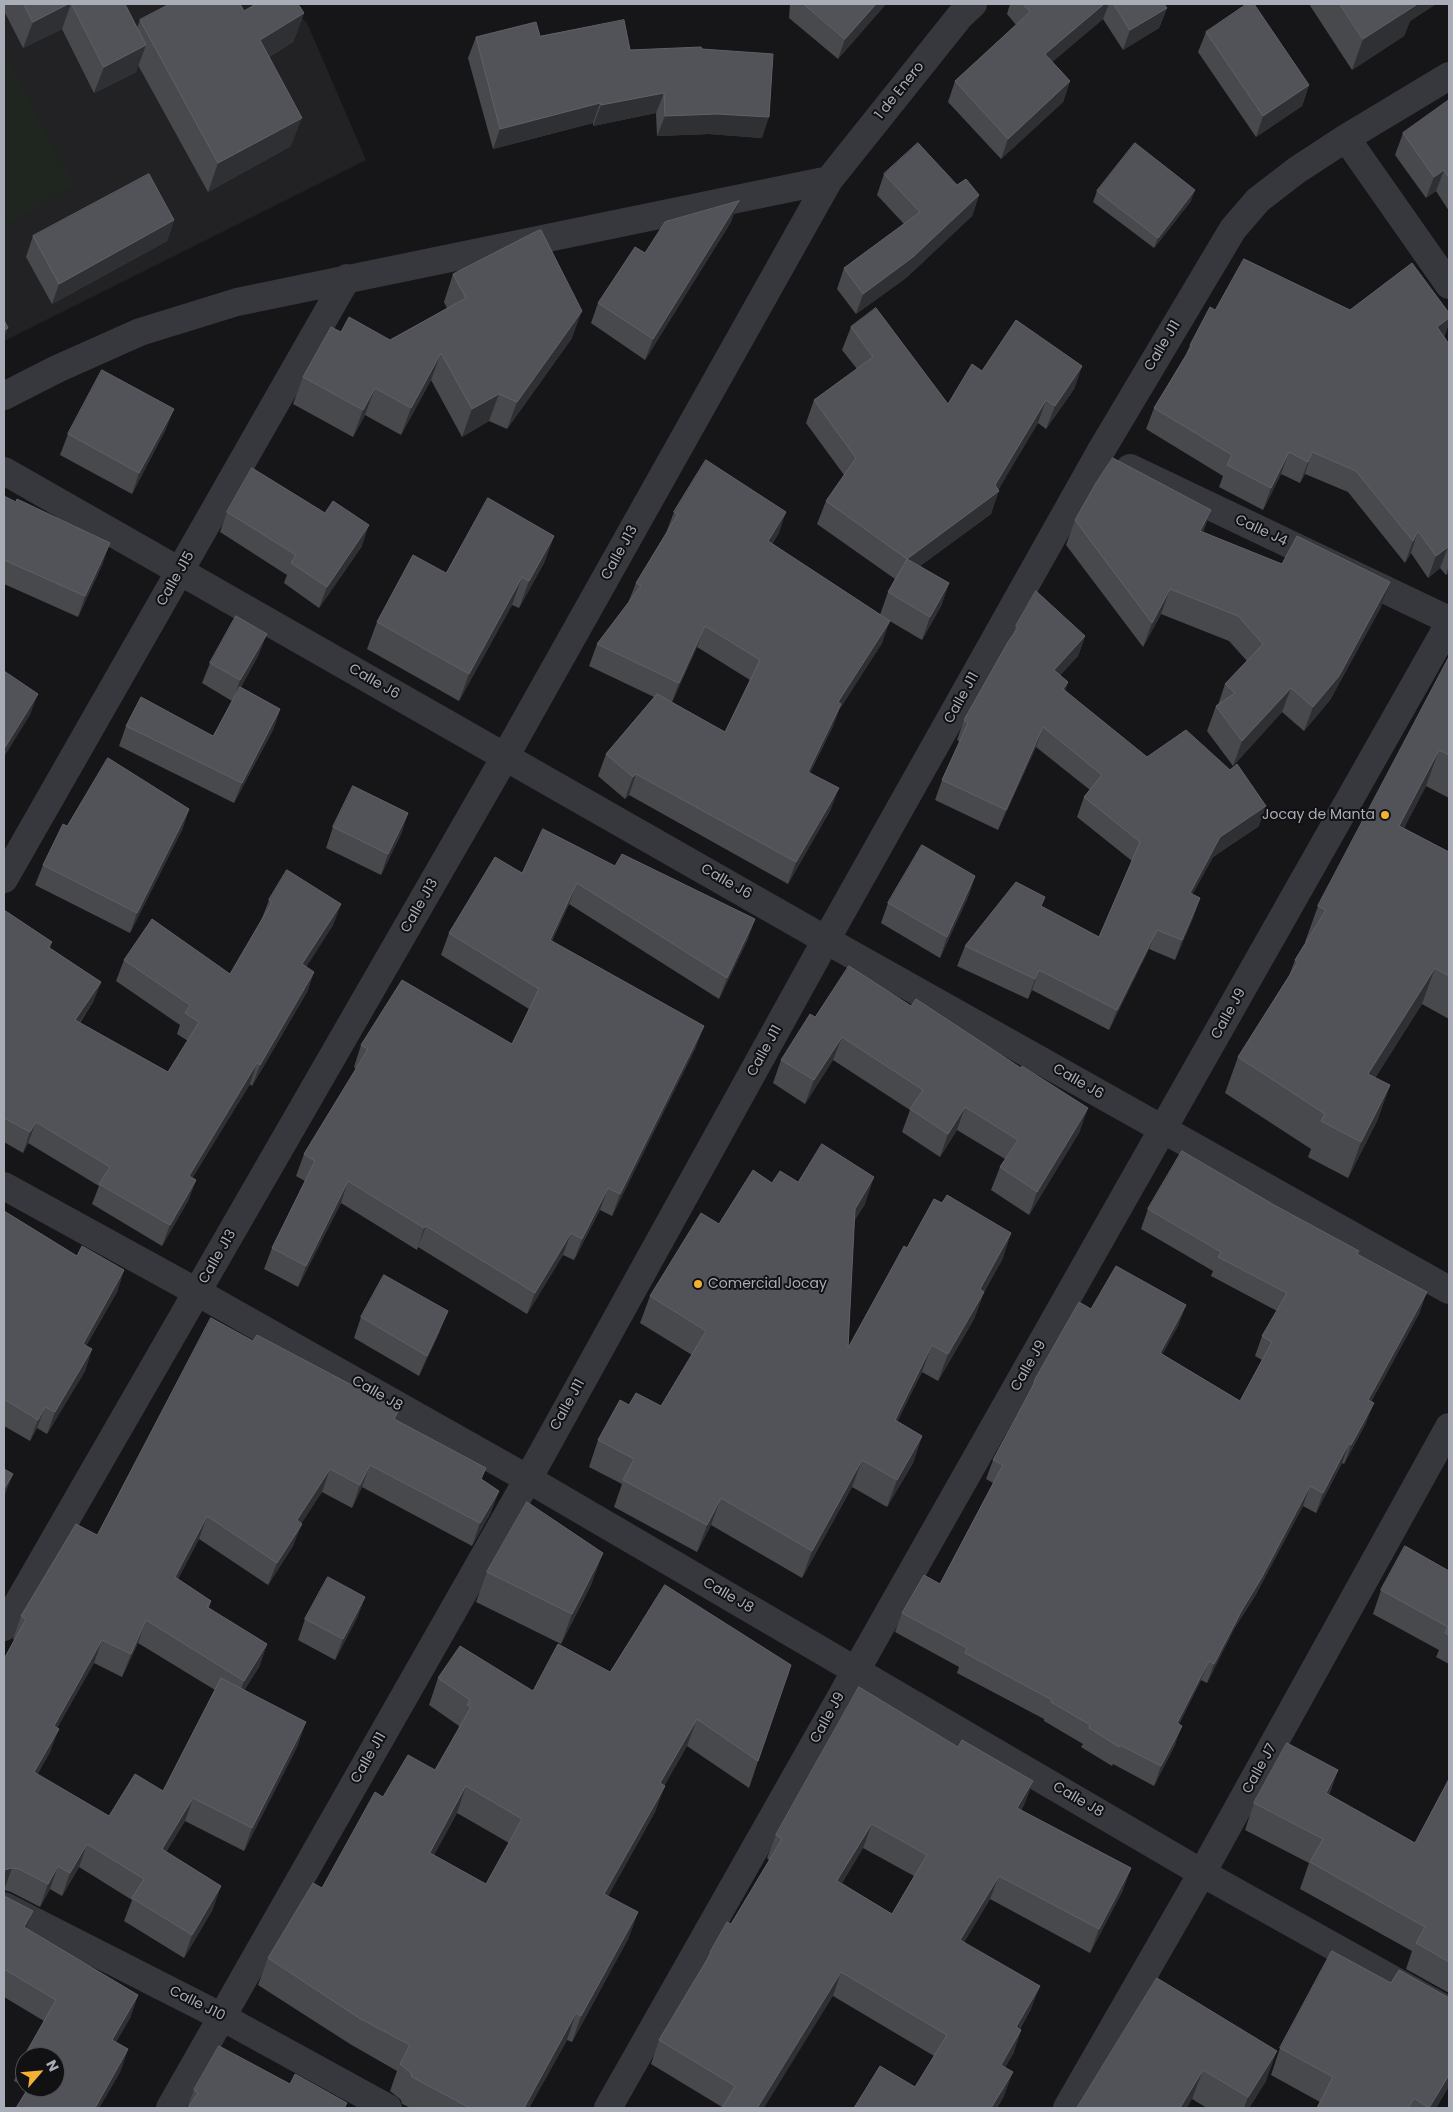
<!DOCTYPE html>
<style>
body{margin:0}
#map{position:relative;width:1453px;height:2112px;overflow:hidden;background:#161618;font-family:Poppins,sans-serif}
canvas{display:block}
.frame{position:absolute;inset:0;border:5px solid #a8adb8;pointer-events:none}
.north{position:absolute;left:15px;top:2047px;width:50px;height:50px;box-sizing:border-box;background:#111113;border:1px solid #4d4f55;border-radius:50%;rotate:63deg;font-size:14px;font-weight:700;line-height:20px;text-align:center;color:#a8adb8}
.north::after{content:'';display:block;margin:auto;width:18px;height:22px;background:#f2b134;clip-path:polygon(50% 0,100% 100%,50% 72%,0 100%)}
</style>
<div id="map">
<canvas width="1453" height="2112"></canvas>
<div class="frame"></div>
<div class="north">N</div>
</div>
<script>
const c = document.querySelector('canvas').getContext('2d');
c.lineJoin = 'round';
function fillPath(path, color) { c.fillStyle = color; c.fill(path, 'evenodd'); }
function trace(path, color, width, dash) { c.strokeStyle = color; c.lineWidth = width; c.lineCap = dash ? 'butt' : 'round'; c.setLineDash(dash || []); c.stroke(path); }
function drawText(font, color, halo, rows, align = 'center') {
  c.font = font + ' Poppins,sans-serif'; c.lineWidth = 4; c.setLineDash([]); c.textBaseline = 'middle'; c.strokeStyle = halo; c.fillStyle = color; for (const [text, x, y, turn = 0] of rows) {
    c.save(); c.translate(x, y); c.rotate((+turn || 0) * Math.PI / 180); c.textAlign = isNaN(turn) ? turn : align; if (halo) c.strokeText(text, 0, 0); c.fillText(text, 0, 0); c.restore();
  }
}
fillPath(new Path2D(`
 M 4,4 L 288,4 L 307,23 L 366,160 L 4,341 Z`), '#222225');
fillPath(new Path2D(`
 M 4,55 L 75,186 L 4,225 Z`), '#1e261f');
trace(new Path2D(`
 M 1346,138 L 1449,285
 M 4,396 L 57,369 L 140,332 L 237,302 L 829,180
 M 1130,468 L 1449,620
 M 4,471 L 826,940 L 1449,1290
 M 4,879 L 347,278
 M 4,1186 L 197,1292 L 528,1479 L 1202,1873 L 1449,2011
 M 4,1627 L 505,757 L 829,180 L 960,16 L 973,4
 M 4,1906 L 222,2017 L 388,2108
 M 170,2108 L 528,1479 L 826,940 L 1099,454 L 1233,229 L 1258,200 L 1297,170 L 1346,138 L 1449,76
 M 608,2108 C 887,1613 1170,1119 1449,624
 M 1067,2108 L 1202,1873 L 1449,1427`), '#37383d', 28);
fillPath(new Path2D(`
 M 4,4 L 125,4 L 137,28 L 140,20 L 244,11 L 304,13 L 293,42 L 269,57 L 291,146 L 208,192 L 138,65 L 136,72 L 94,93 L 62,29 L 23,48 L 4,11 Z
 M 790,4 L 886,4 L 838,59 L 789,18 Z
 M 1010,4 L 1164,4 L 1167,8 L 1159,28 L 1123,50 L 1103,19 L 1052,62 L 1070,81 L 1063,102 L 1001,159 L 948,102 L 955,81 L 1016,25 L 1007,14 Z
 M 1309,4 L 1436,4 L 1410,21 L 1404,36 L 1352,70 Z
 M 1206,32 L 1309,85 L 1302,106 L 1256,137 L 1198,52 Z
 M 540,36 L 630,50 L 702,49 L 762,138 L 709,134 L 657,136 L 656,113 L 593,126 L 593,123 L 493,149 L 468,58 L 476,37 Z
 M 1449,100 L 1449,211 L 1436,191 L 1426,198 L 1395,155 L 1403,133 Z
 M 884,174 L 957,185 L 979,195 L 972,216 L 906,278 L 856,314 L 837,289 L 844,268 L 904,224 L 877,195 Z
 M 1097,191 L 1191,201 L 1154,248 L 1093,202 Z
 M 174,220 L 167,241 L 52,304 L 26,257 L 33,236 Z
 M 731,222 L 645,360 L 591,323 L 598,303 L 645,253 Z
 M 453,274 L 572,338 L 507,429 L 489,421 L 462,437 L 431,380 L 401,435 L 365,415 L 353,437 L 293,404 L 303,377 L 341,332 L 390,340 L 447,308 L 444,302 Z
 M 1215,310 L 1350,310 L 1449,313 L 1449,323 L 1444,337 L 1449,344 L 1449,573 L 1446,575 L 1440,568 L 1428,578 L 1411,553 L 1405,563 L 1348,492 L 1305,474 L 1300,483 L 1281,474 L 1263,510 L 1219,487 L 1223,476 L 1146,429 L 1154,408 L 1186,354 L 1190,345 Z
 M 851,327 L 948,404 L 982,371 L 1082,366 L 1074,389 L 1046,429 L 1038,423 L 998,489 L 991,514 L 920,566 L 949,583 L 941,606 L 922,640 L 888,620 L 882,643 L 839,710 L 833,726 L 810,773 L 831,809 L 788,884 L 629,795 L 625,799 L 598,776 L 606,754 L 654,697 L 589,666 L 597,644 L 628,603 L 636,583 L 666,533 L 674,512 L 779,533 L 772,544 L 880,615 L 888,592 L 895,579 L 817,524 L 826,501 L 844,475 L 806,423 L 814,400 L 857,369 L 842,350 ZM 697,647 L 750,680 L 725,732 L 672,702 Z
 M 166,429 L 132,494 L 60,455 L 68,434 Z
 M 4,496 L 103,563 L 78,617 L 4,584 Z
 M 1211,510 L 1203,532 L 1381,607 L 1330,700 L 1304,731 L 1282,712 L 1233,766 L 1207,731 L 1216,706 L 1218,705 L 1225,684 L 1247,661 L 1229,641 L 1161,614 L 1143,647 L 1066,545 L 1075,520 Z
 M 227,512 L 362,546 L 319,608 L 284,583 L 287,575 L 220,532 Z
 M 554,536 L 544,563 L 519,608 L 512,605 L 459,701 L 367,649 L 377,622 L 446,573 Z
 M 1016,626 L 1085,636 L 1078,656 L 1060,675 L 1068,682 L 1065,691 L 1147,757 L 1259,826 L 1213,857 L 1192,895 L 1200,898 L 1193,918 L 1175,960 L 1149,949 L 1109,1030 L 1032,990 L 1028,999 L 957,966 L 965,946 L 1042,907 L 1099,937 L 1132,861 L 1077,817 L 1084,797 L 1090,790 L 1036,747 L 998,830 L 935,800 L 942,780 L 960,742 L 957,740 L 964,720 L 1013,635 Z
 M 259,654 L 241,687 L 280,709 L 273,730 L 234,803 L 119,746 L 126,726 L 213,736 L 232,701 L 202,683 L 210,663 Z
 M 1449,657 L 1449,798 L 1426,786 L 1404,828 L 1449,852 L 1449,1019 L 1422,1004 L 1375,1078 L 1390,1085 L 1377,1121 L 1348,1178 L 1308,1157 L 1311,1149 L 1225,1093 L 1238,1057 L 1289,976 L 1295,960 L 1306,942 L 1305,942 L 1318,906 Z
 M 189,809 L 182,830 L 130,933 L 35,885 L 43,865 Z
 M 408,813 L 401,834 L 381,875 L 326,848 L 333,827 Z
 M 615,866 L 755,919 L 747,941 L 719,999 L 569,904 L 552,941 L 696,1047 L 612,1216 L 600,1210 L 574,1260 L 563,1255 L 527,1314 L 418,1247 L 417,1250 L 341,1203 L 298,1287 L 264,1269 L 272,1248 L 305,1181 L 296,1176 L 304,1154 L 356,1069 L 354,1067 L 361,1045 L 512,1044 L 529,1009 L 441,955 L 449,933 L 522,873 Z
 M 975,876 L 968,897 L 940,958 L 881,923 L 888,903 Z
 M 269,900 L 341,904 L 333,925 L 306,967 L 314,972 L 307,992 L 252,1086 L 250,1084 L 192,1178 L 196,1180 L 188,1201 L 162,1246 L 92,1204 L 99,1186 L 28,1143 L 23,1153 L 4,1142 L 4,910 L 52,942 L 50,948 L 101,982 L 93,1002 L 80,1023 L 168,1072 L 188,1041 L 177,1034 L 180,1025 L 116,981 L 124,960 L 230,974 L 261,921 Z
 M 815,1017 L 1080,1131 L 1029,1215 L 991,1190 L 1000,1167 L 1005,1159 L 957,1130 L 940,1157 L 902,1132 L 910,1110 L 833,1060 L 805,1104 L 773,1083 L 781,1060 Z
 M 798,1182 L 865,1204 L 854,1221 L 848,1348 L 907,1248 L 942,1203 L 1011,1233 L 1002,1260 L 984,1292 L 974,1319 L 938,1381 L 922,1372 L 897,1421 L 922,1436 L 913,1463 L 887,1507 L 852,1487 L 802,1578 L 711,1525 L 697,1552 L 614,1507 L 622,1484 L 589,1467 L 598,1440 L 629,1405 L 661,1406 L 692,1355 L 640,1323 L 650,1296 L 719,1224 L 772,1183 Z
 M 1148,1209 L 1357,1254 L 1420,1312 L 1371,1402 L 1366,1423 L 1344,1464 L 1342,1463 L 1316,1513 L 1303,1506 L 1255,1596 L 1234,1629 L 1207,1683 L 1201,1680 L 1179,1724 L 1175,1745 L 1154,1786 L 1113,1764 L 1112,1766 L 1081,1747 L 1083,1744 L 1044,1721 L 1044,1719 L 957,1673 L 959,1667 L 895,1632 L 902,1613 L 940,1584 L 993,1483 L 986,1479 L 993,1460 L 1030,1391 L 1034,1381 L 1091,1309 L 1179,1324 L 1162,1354 L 1240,1401 L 1262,1360 L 1255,1356 L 1262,1336 L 1277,1311 L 1211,1276 L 1213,1271 L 1141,1229 Z
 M 4,1211 L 77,1256 L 124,1270 L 117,1292 L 86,1346 L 92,1349 L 85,1371 L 47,1434 L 37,1428 L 30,1441 L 4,1426 Z
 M 361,1317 L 440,1331 L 419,1376 L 354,1338 Z
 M 253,1341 L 395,1419 L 499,1491 L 490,1514 L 472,1546 L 362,1487 L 352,1508 L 322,1492 L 301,1523 L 293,1546 L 268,1585 L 199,1539 L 178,1579 L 211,1601 L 209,1608 L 267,1644 L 259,1667 L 244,1690 L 298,1745 L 244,1851 L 185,1821 L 166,1852 L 213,1909 L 184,1958 L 124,1921 L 132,1900 L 79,1867 L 62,1896 L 50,1889 L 40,1907 L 11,1892 L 4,1890 L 4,1659 L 14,1640 L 13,1639 L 21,1616 L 97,1535 ZM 138,1643 L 215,1690 L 163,1791 L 109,1816 L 37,1775 L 50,1752 L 57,1728 L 94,1663 L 122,1677 Z
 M 1449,1571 L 1449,1664 L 1436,1657 L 1439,1650 L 1373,1614 L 1381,1590 Z
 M 487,1572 L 592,1583 L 561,1644 L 476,1602 Z
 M 665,1585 L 758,1761 L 749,1788 L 687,1746 L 664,1786 L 655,1812 L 608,1896 L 638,1912 L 628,1939 L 572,2042 L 567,2040 L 529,2108 L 411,2108 L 402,2104 L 401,2100 L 390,2091 L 397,2071 L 350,2044 L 258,1985 L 268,1958 L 322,1888 L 383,1797 L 435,1770 L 458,1731 L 459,1726 L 429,1705 L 438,1678 L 533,1691 L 610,1672 ZM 457,1813 L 509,1843 L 486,1884 L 434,1855 Z
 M 365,1597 L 357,1618 L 335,1660 L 298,1640 L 305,1619 Z
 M 958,1747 L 1033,1781 L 1024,1805 L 1021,1810 L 1131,1868 L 1122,1892 L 1090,1953 L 990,1899 L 964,1942 L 1031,2009 L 1020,2029 L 1021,2030 L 1013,2054 L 1005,2067 L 1004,2096 L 997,2108 L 854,2108 L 915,2087 L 934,2056 L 833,1996 L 722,2107 L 651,2064 L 659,2040 L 705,1963 L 710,1952 L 731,1924 L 769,1860 L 767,1858 L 776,1835 ZM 863,1848 L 914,1876 L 892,1914 L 842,1883 Z
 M 1338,1770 L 1329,1795 L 1415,1843 L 1449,1779 L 1449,1993 L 1406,1969 L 1412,1951 L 1300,1889 L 1309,1863 L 1245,1830 L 1254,1803 Z
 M 4,1896 L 33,1911 L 27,1929 L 138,1995 L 130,2018 L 116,2042 L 128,2049 L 120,2072 L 99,2108 L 16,2108 L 28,2088 L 25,2087 L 55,2087 L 55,2057 L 25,2057 L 25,2087 L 14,2081 L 23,2058 L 44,2021 L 4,1997 Z
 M 1157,1978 L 1266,2081 L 1249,2108 L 1207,2108 L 1192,2099 Z
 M 1391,1983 L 1449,2086 L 1436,2108 L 1317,2108 L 1320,2102 L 1271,2075 L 1280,2048 Z
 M 290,2084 L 347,2103 L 345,2108 L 187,2108 L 194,2090 Z`), '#47494d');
fillPath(new Path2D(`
 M 68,4 L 71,4 L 62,29 L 23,48 L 33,22 Z
 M 876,4 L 886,4 L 838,59 L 845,39 Z
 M 1104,4 L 1109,4 L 1103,19 L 1038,74 L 1045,54 Z
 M 1408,4 L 1436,4 L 1410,21 L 1404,36 L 1352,70 L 1363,39 Z
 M 1167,8 L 1159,28 L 1123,50 L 1130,30 Z
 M 304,13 L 293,42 L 249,69 L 260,40 Z
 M 146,45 L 136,72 L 94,93 L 104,67 Z
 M 1070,81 L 1063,102 L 1001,159 L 1008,139 Z
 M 1309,85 L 1302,106 L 1256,137 L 1263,116 Z
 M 664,93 L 656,113 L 593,126 L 601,105 Z
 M 600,103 L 593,123 L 493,149 L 500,129 Z
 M 717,114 L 769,117 L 762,138 L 709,134 L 657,136 L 665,116 Z
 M 302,118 L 291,146 L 208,192 L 218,163 Z
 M 1444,170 L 1436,191 L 1426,198 L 1434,177 Z
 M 1195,190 L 1191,201 L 1154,248 L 1158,238 Z
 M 979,195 L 972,216 L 906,278 L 856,314 L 863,294 Z
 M 739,201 L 731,222 L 645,360 L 653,339 Z
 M 174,220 L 167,241 L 52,304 L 59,284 Z
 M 582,311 L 572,338 L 507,429 L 517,402 Z
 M 1449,318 L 1449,323 L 1444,338 L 1437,327 Z
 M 8,328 L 4,339 L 4,330 Z
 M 441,353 L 431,380 L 401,435 L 411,408 Z
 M 1082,366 L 1074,389 L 1046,429 L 1055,406 Z
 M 375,388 L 365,415 L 353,437 L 363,410 Z
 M 499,394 L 489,421 L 462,437 L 472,409 Z
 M 1046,400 L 1038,423 L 996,494 L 999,491 L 991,514 L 898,582 L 907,559 L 995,485 Z
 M 174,409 L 166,429 L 132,494 L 139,473 Z
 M 1289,452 L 1281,474 L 1263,510 L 1271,488 Z
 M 1312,452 L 1305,474 L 1300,483 L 1308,462 Z
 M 1211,510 L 1202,534 L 1200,531 Z
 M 786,512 L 779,533 L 760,563 L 768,541 Z
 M 369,525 L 362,546 L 319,608 L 327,587 Z
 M 1418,531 L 1411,553 L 1405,563 L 1413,541 Z
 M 554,536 L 544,563 L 519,608 L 529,581 Z
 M 110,543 L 103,563 L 78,617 L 85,596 Z
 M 1448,547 L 1440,568 L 1428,578 L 1436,556 Z
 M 1449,565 L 1449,573 L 1446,575 Z
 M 522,577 L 512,605 L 459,701 L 469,674 Z
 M 1390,582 L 1381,607 L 1330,700 L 1304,731 L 1313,707 Z
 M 949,583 L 941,606 L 922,640 L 930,617 Z
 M 1170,589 L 1161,614 L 1143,647 L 1152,623 Z
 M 890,621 L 882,643 L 839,710 L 833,726 L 800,793 L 808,772 L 838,702 Z
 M 705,626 L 697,647 L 671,705 L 679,683 Z
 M 267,634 L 259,654 L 233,701 L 240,680 Z
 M 1085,636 L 1078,656 L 1047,690 L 1054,670 Z
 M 1068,682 L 1061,702 L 1063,689 Z
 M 1291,688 L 1282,712 L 1233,766 L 1242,741 Z
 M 38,694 L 30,715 L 4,757 L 4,749 Z
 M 280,709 L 273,730 L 234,803 L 242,783 Z
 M 1043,727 L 1036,747 L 998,830 L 1006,810 Z
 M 1439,750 L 1426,786 L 1386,862 L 1399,826 Z
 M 636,774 L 629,795 L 625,799 L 633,777 Z
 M 839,788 L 831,809 L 788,884 L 796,862 Z
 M 1266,806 L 1259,826 L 1213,857 L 1182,913 L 1190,893 L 1220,837 Z
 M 189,809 L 182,830 L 130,933 L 137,913 Z
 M 408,813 L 401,834 L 381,875 L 388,854 Z
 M 975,876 L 968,897 L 940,958 L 947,937 Z
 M 577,883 L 569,904 L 542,961 L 550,940 Z
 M 1200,898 L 1193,918 L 1175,960 L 1182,940 Z
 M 341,904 L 333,925 L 295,985 L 302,964 Z
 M 755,919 L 747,941 L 719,999 L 727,978 Z
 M 1157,930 L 1149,949 L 1109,1030 L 1117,1010 Z
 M 1435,968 L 1422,1004 L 1355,1110 L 1368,1074 Z
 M 1039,970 L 1032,990 L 1028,999 L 1035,979 Z
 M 314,972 L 307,992 L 252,1086 L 260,1065 Z
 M 101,982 L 93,1002 L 67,1041 L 75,1020 Z
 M 704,1026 L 696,1047 L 612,1216 L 620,1194 Z
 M 842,1037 L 833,1060 L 805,1104 L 814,1080 Z
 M 257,1063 L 250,1084 L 181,1197 L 189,1176 Z
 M 1390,1085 L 1377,1121 L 1348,1178 L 1361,1142 Z
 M 965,1107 L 957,1130 L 940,1157 L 948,1134 Z
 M 1088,1108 L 1080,1131 L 1029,1215 L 1037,1192 Z
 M 36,1122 L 28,1143 L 23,1153 L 30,1132 Z
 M 874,1177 L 865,1204 L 845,1236 L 855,1209 Z
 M 196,1180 L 188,1201 L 162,1246 L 170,1225 Z
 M 348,1181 L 341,1203 L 298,1287 L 306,1266 Z
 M 608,1188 L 600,1210 L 574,1260 L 582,1239 Z
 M 426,1226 L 418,1247 L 417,1250 L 424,1228 Z
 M 571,1233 L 563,1255 L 527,1314 L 535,1293 Z
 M 1011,1233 L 1002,1260 L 980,1298 L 984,1292 L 974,1319 L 938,1381 L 948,1354 L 980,1289 Z
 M 124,1270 L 117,1292 L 75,1365 L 83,1344 Z
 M 1427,1292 L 1420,1312 L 1361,1420 L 1368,1400 Z
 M 1186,1305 L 1179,1324 L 1153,1372 L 1160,1353 Z
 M 448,1311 L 440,1331 L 419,1376 L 427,1356 Z
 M 932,1345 L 922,1372 L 885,1447 L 895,1420 Z
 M 92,1349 L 85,1371 L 47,1434 L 55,1412 Z
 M 1374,1403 L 1366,1423 L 1344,1464 L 1351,1445 Z
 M 45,1407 L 37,1428 L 30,1441 L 38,1420 Z
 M 922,1436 L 913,1463 L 887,1507 L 897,1480 Z
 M 1349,1443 L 1342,1463 L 1316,1513 L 1323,1493 Z
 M 862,1460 L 852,1487 L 802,1578 L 812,1551 Z
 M 370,1465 L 362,1487 L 352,1508 L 360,1485 Z
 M 330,1469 L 322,1492 L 289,1543 L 297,1520 Z
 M 13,1474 L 4,1497 L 4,1498 L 4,1489 Z
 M 1310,1486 L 1303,1506 L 1255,1596 L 1234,1629 L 1207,1683 L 1214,1664 L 1242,1610 Z
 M 499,1491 L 490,1514 L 472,1546 L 480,1523 Z
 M 721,1498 L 711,1525 L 697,1552 L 707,1525 Z
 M 207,1516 L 199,1539 L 167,1600 L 175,1577 Z
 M 302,1524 L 293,1546 L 268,1585 L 277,1563 Z
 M 603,1553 L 592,1583 L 561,1644 L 572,1614 Z
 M 365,1597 L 357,1618 L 335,1660 L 343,1639 Z
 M 146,1620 L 138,1643 L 122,1677 L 131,1654 Z
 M 102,1640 L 94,1663 L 45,1749 L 54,1726 Z
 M 267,1644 L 259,1667 L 236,1704 L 244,1681 Z
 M 1209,1661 L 1201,1680 L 1170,1743 L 1177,1723 Z
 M 697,1719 L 687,1746 L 650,1810 L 660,1783 Z
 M 306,1722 L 298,1745 L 244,1851 L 252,1828 Z
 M 1182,1726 L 1175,1745 L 1154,1786 L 1161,1766 Z
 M 59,1729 L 50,1752 L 25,1795 L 34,1772 Z
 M 1338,1770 L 1328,1796 L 1326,1793 Z
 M 1033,1781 L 1024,1805 L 1009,1831 L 1017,1808 Z
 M 466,1786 L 457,1813 L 420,1880 L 430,1853 Z
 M 665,1786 L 655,1812 L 595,1920 L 604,1894 Z
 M 193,1798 L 185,1821 L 154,1872 L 162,1849 Z
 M 872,1824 L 863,1848 L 829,1904 L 837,1881 Z
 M 87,1844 L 79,1867 L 62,1896 L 70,1873 Z
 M 58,1866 L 50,1889 L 40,1907 L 48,1884 Z
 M 12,1868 L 4,1890 L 4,1870 Z
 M 1131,1868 L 1122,1892 L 1090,1953 L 1099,1929 Z
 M 999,1876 L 990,1899 L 952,1963 L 960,1940 Z
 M 221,1886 L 213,1909 L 184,1958 L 192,1935 Z
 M 33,1911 L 25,1934 L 24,1927 Z
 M 638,1912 L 628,1939 L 572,2042 L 581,2016 Z
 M 841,1972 L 833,1996 L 764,2108 L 758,2108 Z
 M 1040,1986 L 1031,2009 L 1007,2051 L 1016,2027 Z
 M 138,1995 L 130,2018 L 104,2063 L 112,2040 Z
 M 576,2013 L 567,2040 L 529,2108 L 524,2108 Z
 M 1021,2030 L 1013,2054 L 993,2089 L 1001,2065 Z
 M 128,2049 L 120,2072 L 99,2108 L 95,2108 Z
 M 1277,2051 L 1266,2081 L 1249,2108 L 1244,2108 L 1248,2097 Z
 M 1203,2070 L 1192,2099 L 1187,2108 L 1180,2108 Z
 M 1013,2072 L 1004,2096 L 997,2108 L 991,2108 Z
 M 1449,2075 L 1449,2086 L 1436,2108 L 1429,2108 Z`), '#2f3033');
const building = new Path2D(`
 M 24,4 L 68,4 L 33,22 Z
 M 72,4 L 125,4 L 146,45 L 104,67 Z
 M 170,4 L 240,4 L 244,11 L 256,4 L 298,4 L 304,13 L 260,40 L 302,118 L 218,163 L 140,20 Z
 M 804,4 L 876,4 L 845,39 Z
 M 1023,4 L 1104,4 L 1045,54 L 1070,81 L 1008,139 L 955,81 L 1030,12 Z
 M 1114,4 L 1164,4 L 1167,8 L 1130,30 Z
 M 1247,4 L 1254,4 L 1309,85 L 1263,116 L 1206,32 Z
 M 1340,4 L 1415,4 L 1416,5 L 1363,39 Z
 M 624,20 L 630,50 L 701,47 L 702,49 L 773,54 L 769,117 L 717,114 L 665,116 L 664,93 L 601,105 L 600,103 L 500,129 L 476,37 L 536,22 L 540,36 Z
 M 1449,100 L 1449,178 L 1444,170 L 1434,177 L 1403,133 Z
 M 918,143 L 957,185 L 966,179 L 979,195 L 913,257 L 863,294 L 844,268 L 920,212 L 884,174 Z
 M 1135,143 L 1195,190 L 1158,238 L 1097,191 Z
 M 149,174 L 174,220 L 59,284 L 33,236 Z
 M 739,201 L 653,339 L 598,303 L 635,247 L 645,253 L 665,222 Z
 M 541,230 L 582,311 L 517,402 L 499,394 L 472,409 L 441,353 L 411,408 L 375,388 L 363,410 L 303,377 L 331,327 L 341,332 L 349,317 L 390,340 L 466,298 L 453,274 L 535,232 Z
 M 1244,259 L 1350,310 L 1412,263 L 1449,313 L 1449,318 L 1437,327 L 1449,344 L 1449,548 L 1448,547 L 1436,556 L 1418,531 L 1413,541 L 1356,471 L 1312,452 L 1308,462 L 1289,452 L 1271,488 L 1227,465 L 1232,455 L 1154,408 L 1192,346 L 1190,345 L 1210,307 L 1215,310 Z
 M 876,308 L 948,404 L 972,364 L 982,371 L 1016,320 L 1082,366 L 1055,406 L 1046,400 L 995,485 L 999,491 L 907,559 L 949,583 L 930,617 L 888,592 L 907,559 L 826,501 L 856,458 L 814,400 L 873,357 L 851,327 Z
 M 4,320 L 8,328 L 4,330 Z
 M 102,370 L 174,409 L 139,473 L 68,434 Z
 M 1113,458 L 1211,510 L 1200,531 L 1282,564 L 1297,536 L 1390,582 L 1339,676 L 1313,707 L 1291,688 L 1242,741 L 1216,706 L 1235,693 L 1225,684 L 1263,644 L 1238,616 L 1170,589 L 1152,623 L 1075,520 L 1096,483 Z
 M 706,460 L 786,512 L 768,541 L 890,621 L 838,702 L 841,704 L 808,772 L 839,788 L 796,862 L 636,774 L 633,777 L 606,754 L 657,694 L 725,732 L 760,660 L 705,626 L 679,683 L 597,644 L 641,586 L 636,583 L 678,514 L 674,512 Z
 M 252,468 L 325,513 L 333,501 L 369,525 L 327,587 L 291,563 L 296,555 L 227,512 Z
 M 4,496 L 16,502 L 17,499 L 110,543 L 85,596 L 4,560 Z
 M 488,498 L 554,536 L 529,581 L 522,577 L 469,674 L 377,622 L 413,555 L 446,573 Z
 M 1036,591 L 1085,636 L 1054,670 L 1068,682 L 1063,689 L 1147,757 L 1186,730 L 1230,770 L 1237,764 L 1266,806 L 1220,837 L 1190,893 L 1200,898 L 1182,940 L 1157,930 L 1117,1010 L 1039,970 L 1035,979 L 965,946 L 1016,882 L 1045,897 L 1041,906 L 1099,937 L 1140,842 L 1084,797 L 1102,775 L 1043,727 L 1006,810 L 942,780 L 968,723 L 964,720 L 1008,642 L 1018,628 L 1016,626 Z
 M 236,616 L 267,634 L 240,680 L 210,663 Z
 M 1449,657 L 1449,755 L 1439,750 L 1399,826 L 1449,852 L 1449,976 L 1435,968 L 1368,1074 L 1390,1085 L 1361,1142 L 1321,1121 L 1325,1114 L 1238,1057 L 1298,962 L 1295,960 L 1326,910 L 1318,906 Z
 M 4,671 L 38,694 L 4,749 Z
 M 240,687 L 280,709 L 242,783 L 126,726 L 141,697 L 213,736 Z
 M 108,758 L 189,809 L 137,913 L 43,865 L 63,824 L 67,826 Z
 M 353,786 L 408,813 L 388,854 L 333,827 Z
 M 543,829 L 615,866 L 622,854 L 755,919 L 727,978 L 577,883 L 550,940 L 704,1026 L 620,1194 L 608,1188 L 582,1239 L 571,1233 L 535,1293 L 426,1226 L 424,1228 L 348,1181 L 306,1266 L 272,1248 L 315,1161 L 304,1154 L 368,1049 L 361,1045 L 402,980 L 512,1044 L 539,989 L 449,933 L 495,857 L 522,873 Z
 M 922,845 L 975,876 L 947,937 L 888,903 Z
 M 287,870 L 341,904 L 302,964 L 314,972 L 260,1065 L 257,1063 L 189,1176 L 196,1180 L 170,1225 L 99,1184 L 110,1167 L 36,1122 L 30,1132 L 4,1118 L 4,910 L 52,942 L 48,947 L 101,982 L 75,1020 L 168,1072 L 199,1022 L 185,1013 L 190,1005 L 124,960 L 152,919 L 230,974 L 272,902 L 269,900 Z
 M 849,966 L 911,1006 L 916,999 L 1021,1068 L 1022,1066 L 1088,1108 L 1037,1192 L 1000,1167 L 1018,1140 L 965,1107 L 948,1134 L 910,1109 L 923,1090 L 842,1037 L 814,1080 L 781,1060 L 810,1014 L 815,1017 Z
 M 822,1144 L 874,1177 L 855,1209 L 848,1348 L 904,1246 L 907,1248 L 934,1199 L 942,1203 L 947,1195 L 1011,1233 L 980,1289 L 984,1292 L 948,1354 L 932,1345 L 895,1420 L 922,1436 L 897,1480 L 862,1460 L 812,1551 L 721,1498 L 707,1525 L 623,1480 L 634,1459 L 598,1440 L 620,1400 L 629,1405 L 636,1393 L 661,1406 L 706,1331 L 650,1296 L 701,1213 L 719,1224 L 753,1170 L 772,1183 L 780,1171 L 798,1182 Z
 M 1182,1151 L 1276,1206 L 1359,1251 L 1357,1254 L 1427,1292 L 1368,1400 L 1374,1403 L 1351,1445 L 1349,1443 L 1323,1493 L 1310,1486 L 1262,1577 L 1242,1610 L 1214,1664 L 1209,1661 L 1177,1723 L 1182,1726 L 1161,1766 L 1120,1745 L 1119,1747 L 1089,1728 L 1090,1725 L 1051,1702 L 1052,1700 L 965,1653 L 967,1648 L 902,1613 L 924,1575 L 940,1584 L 1003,1465 L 993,1460 L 1035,1382 L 1034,1381 L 1079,1302 L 1091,1309 L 1116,1266 L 1186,1305 L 1160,1353 L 1240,1401 L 1272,1342 L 1262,1336 L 1287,1293 L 1218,1257 L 1221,1252 L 1148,1209 Z
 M 4,1211 L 77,1256 L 82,1246 L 124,1270 L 83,1344 L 92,1349 L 55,1412 L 45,1407 L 38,1420 L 4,1399 Z
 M 384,1275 L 448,1311 L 427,1356 L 361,1317 Z
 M 211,1318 L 253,1341 L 257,1335 L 399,1410 L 394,1419 L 486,1468 L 481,1479 L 499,1491 L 480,1523 L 370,1465 L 360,1485 L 330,1469 L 297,1520 L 302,1524 L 277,1563 L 207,1516 L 175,1577 L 211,1601 L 207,1607 L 267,1644 L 244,1681 L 146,1620 L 131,1654 L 102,1640 L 54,1726 L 59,1729 L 34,1772 L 109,1816 L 135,1774 L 163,1791 L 221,1678 L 306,1722 L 252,1828 L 193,1798 L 162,1849 L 221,1886 L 192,1935 L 132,1898 L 144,1879 L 87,1844 L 70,1873 L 58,1866 L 48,1884 L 19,1869 L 12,1868 L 4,1870 L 4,1659 L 26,1619 L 21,1616 L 76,1524 L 97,1535 Z
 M 4,1469 L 13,1474 L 4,1489 Z
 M 527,1502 L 603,1553 L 572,1614 L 487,1572 Z
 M 1405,1546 L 1449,1571 L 1449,1635 L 1445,1633 L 1448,1627 L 1381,1590 Z
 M 328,1577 L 365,1597 L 343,1639 L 305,1619 Z
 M 665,1585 L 791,1665 L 758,1761 L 697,1719 L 660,1783 L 665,1786 L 604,1894 L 638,1912 L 581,2016 L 576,2013 L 524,2108 L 470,2108 L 412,2077 L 411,2073 L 400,2064 L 410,2045 L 359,2018 L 268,1958 L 313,1883 L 322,1888 L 375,1792 L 383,1797 L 408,1755 L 435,1770 L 471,1707 L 467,1705 L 470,1700 L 438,1678 L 460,1646 L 533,1691 L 558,1644 L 610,1672 ZM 466,1786 L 522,1819 L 486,1884 L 430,1853 Z
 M 859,1687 L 958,1747 L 962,1740 L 1033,1781 L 1017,1808 L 1131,1868 L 1099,1929 L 999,1876 L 960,1940 L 1040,1986 L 1016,2027 L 1021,2030 L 1001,2065 L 1013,2072 L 991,2108 L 854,2108 L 880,2066 L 915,2087 L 947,2035 L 841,1972 L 758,2107 L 761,2108 L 722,2108 L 735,2086 L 659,2040 L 711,1953 L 710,1952 L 727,1922 L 731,1924 L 782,1839 L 776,1835 ZM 872,1824 L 927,1855 L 892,1914 L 837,1881 Z
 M 1287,1743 L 1338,1770 L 1326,1793 L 1415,1843 L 1449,1779 L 1449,1962 L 1416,1943 L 1425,1927 L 1310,1862 L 1323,1839 L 1254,1803 Z
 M 4,1896 L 33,1911 L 24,1927 L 138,1995 L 112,2040 L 128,2049 L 95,2108 L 16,2108 L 29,2087 L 55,2087 L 55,2057 L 25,2057 L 25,2059 L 23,2058 L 56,2000 L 4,1969 Z
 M 1332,1951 L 1391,1983 L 1399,1970 L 1449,1998 L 1449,2075 L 1429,2108 L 1414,2098 L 1408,2108 L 1317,2108 L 1333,2077 L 1280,2048 Z
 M 1157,1978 L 1277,2051 L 1248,2097 L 1203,2070 L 1180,2108 L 1077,2108 Z
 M 219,2046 L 290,2084 L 295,2074 L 347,2103 L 344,2108 L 188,2108 L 198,2093 L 194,2090 Z`);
fillPath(building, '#525359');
trace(building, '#5f6168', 1);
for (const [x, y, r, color] of [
 [1385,815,5,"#f2b134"],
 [698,1284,5,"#f2b134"]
]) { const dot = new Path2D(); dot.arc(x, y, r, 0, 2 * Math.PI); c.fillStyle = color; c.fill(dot); trace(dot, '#111113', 2); }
drawText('14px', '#a8adb8', '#111113', [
 ["1 de Enero",900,91,-51],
 ["Calle J11",1163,346,-59],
 ["Calle J4",1261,531,25],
 ["Calle J13",620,553,-61],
 ["Calle J15",176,579,-60],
 ["Calle J6",374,682,30],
 ["Calle J11",962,698,-61],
 ["Calle J6",726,882,30],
 ["Calle J13",420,906,-60],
 ["Calle J9",1229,1014,-61],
 ["Calle J11",765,1051,-61],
 ["Calle J6",1078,1082,30],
 ["Calle J13",218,1257,-60],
 ["Calle J9",1029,1366,-60],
 ["Calle J8",377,1394,30],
 ["Calle J11",568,1405,-61],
 ["Calle J8",728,1596,30],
 ["Calle J9",828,1718,-61],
 ["Calle J11",369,1758,-60],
 ["Calle J7",1260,1769,-61],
 ["Calle J8",1078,1800,30],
 ["Calle J10",197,2004,27]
]);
drawText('14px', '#a8adb8', '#111113', [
 ["Jocay de Manta",1375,815],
 ["Comercial Jocay",708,1284,"left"]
], 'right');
</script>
